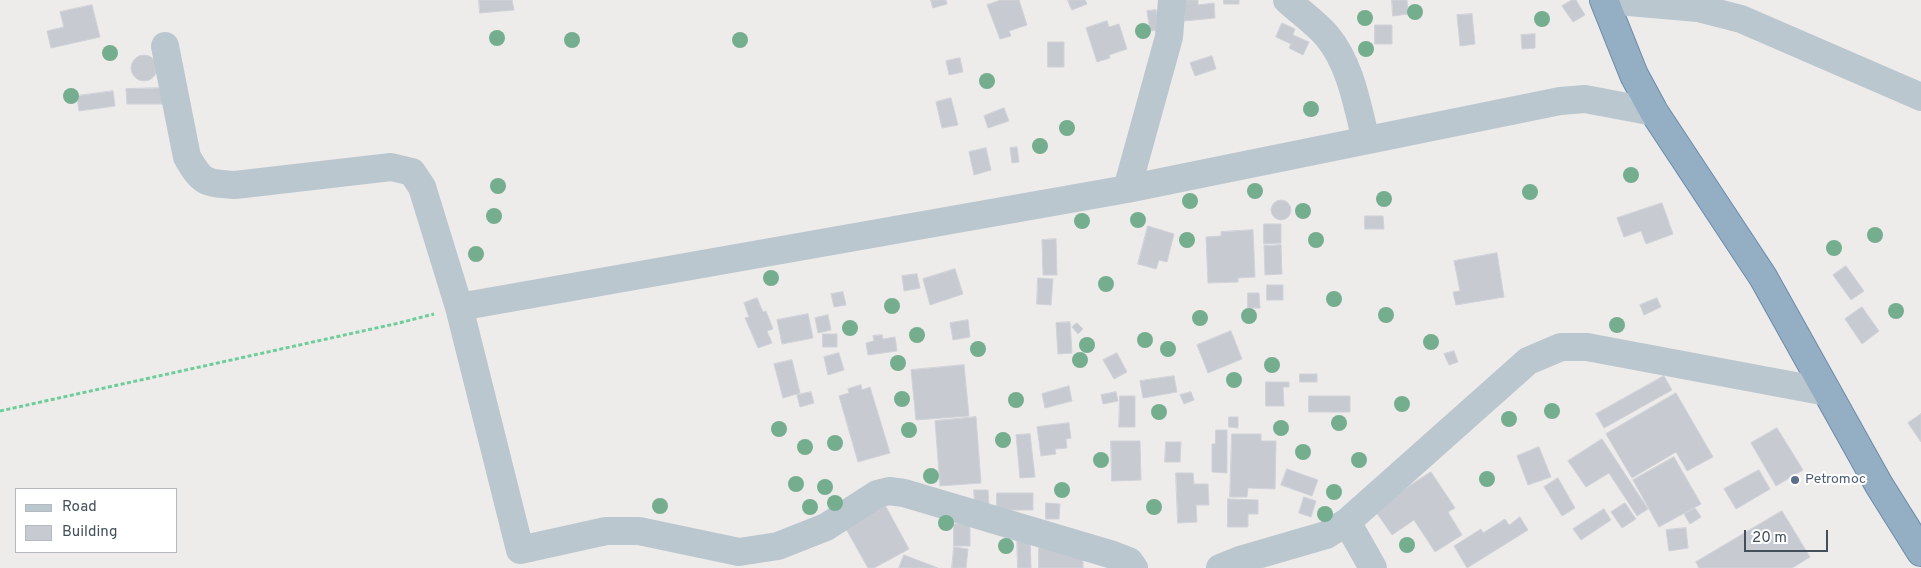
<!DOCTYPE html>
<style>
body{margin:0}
#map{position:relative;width:1921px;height:568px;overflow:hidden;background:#eeebeb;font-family:Overpass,sans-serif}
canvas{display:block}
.legend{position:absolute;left:15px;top:488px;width:162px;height:65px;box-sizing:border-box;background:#fff;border:1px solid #b4b9bd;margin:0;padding:6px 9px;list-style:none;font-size:15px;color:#434f59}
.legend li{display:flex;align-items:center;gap:10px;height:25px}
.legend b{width:25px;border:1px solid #b4b9bd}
.scale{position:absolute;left:1744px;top:530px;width:84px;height:22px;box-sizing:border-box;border:2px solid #434f59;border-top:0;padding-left:6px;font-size:15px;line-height:18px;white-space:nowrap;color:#434f59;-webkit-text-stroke:4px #fff;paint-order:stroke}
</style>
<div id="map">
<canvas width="1921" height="568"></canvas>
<ul class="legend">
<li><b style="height:6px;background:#bbc7cf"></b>Road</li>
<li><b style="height:14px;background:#c8cad1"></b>Building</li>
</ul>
<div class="scale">20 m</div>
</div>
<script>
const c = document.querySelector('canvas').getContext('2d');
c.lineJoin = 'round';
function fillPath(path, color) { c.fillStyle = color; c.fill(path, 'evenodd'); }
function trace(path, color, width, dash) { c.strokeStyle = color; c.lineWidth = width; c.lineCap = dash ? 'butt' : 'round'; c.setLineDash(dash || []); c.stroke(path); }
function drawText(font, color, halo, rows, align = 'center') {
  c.font = font + ' Overpass,sans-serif'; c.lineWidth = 4; c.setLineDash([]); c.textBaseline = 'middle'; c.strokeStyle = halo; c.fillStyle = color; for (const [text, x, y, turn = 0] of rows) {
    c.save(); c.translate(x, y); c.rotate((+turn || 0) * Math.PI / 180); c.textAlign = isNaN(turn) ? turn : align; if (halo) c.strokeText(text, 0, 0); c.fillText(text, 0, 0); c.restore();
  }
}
const building = new Path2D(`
 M 479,0 L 512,0 L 514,10 L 480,13 Z
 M 931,0 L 946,0 L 947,4 L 933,8 Z
 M 1001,0 L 1019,0 L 1027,25 L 1009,31 L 1011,36 L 1000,39 L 987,5 Z
 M 1068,0 L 1085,0 L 1087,4 L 1072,10 Z
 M 1183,0 L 1198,0 L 1198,5 L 1214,3 L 1215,18 L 1185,21 Z
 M 1224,0 L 1239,0 L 1239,4 L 1224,4 Z
 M 1392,0 L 1407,0 L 1408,14 L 1393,16 Z
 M 1572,0 L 1576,0 L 1585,15 L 1573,22 L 1562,6 Z
 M 92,5 L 100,37 L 51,48 L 47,31 L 64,27 L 60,12 Z
 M 1156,10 L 1158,30 L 1150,31 L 1147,11 Z
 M 1472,14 L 1475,44 L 1460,46 L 1457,15 Z
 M 1107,21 L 1109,27 L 1119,24 L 1127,49 L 1109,55 L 1110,58 L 1097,62 L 1086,28 Z
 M 1282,23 L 1295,29 L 1293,35 L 1309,42 L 1303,55 L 1289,48 L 1291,44 L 1276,37 Z
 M 1375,25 L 1392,25 L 1392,44 L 1375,44 Z
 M 1535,34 L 1535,48 L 1522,49 L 1521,35 Z
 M 1048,42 L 1064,42 L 1064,67 L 1048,67 Z
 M131 68a13 13 0 1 1 26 0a13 13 0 1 1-26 0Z
 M 1212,56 L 1216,69 L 1195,76 L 1190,63 Z
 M 960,58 L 963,72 L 949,75 L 946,61 Z
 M 164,88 L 164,104 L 127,104 L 126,89 Z
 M 113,91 L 115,106 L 79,111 L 77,96 Z
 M 951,98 L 958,125 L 942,128 L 936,102 Z
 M 1004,108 L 1009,121 L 988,128 L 984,116 Z
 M 1017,147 L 1019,162 L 1012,163 L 1010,148 Z
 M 986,148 L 991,170 L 974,175 L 969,152 Z
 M1271 210a10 10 0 1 1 20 0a10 10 0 1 1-20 0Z
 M 1662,203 L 1673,234 L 1646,244 L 1641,231 L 1624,237 L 1617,218 Z
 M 1365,216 L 1383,216 L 1384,229 L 1365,229 Z
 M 1264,224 L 1281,224 L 1281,243 L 1264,244 Z
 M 1148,226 L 1174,234 L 1167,262 L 1159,260 L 1156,269 L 1138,264 Z
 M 1253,230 L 1255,277 L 1238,278 L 1238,282 L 1208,283 L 1206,237 L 1221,236 L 1221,232 Z
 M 1056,239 L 1057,275 L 1043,275 L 1042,240 Z
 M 1281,245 L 1282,274 L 1265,275 L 1264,246 Z
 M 1497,253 L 1504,297 L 1456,305 L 1453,292 L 1460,291 L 1454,261 Z
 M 1846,266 L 1864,291 L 1851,300 L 1833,275 Z
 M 955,269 L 963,294 L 930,305 L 923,279 Z
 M 917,274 L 920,288 L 904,291 L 902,276 Z
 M 1038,278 L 1053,279 L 1051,305 L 1037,304 Z
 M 1267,285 L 1283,285 L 1283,300 L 1267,300 Z
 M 843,292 L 846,305 L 834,307 L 831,294 Z
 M 1248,293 L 1259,293 L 1260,308 L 1248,308 Z
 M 757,298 L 763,312 L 766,311 L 773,329 L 767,331 L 772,343 L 758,348 L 745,318 L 749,317 L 744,303 Z
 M 1657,298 L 1661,307 L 1644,315 L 1640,305 Z
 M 1862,307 L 1879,331 L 1862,344 L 1845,319 Z
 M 808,314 L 813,338 L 782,344 L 777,320 Z
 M 828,315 L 831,330 L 818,333 L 815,318 Z
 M 968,320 L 970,337 L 953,340 L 950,323 Z
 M 1070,322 L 1072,353 L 1058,354 L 1056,323 Z
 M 1077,323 L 1083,329 L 1078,334 L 1072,327 Z
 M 1231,331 L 1242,359 L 1208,373 L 1197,345 Z
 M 823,334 L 837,334 L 837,347 L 823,347 Z
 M 882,335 L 883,339 L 895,337 L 897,351 L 868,355 L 866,343 L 874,341 L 873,336 Z
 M 1454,351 L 1458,362 L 1449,365 L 1444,354 Z
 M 839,353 L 844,370 L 828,375 L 824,357 Z
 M 1117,353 L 1127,372 L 1114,379 L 1103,360 Z
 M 792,360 L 800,393 L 783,398 L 774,364 Z
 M 964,365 L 969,416 L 916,420 L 911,370 Z
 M 1300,374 L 1317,374 L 1317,382 L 1300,382 Z
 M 1174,376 L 1177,392 L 1143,398 L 1140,381 Z
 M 1664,376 L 1672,390 L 1604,428 L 1596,414 Z
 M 1266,382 L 1289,382 L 1289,387 L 1283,387 L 1284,406 L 1266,406 Z
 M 861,385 L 862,390 L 870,387 L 890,453 L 858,462 L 839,396 L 849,393 L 848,389 Z
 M 1069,386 L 1072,401 L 1045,408 L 1042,394 Z
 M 811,392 L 814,403 L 800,407 L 797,395 Z
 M 1116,392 L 1118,401 L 1103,404 L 1101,395 Z
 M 1191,392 L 1194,400 L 1184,404 L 1180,395 Z
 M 1676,393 L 1713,457 L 1687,471 L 1676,452 L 1632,478 L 1606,434 Z
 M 1120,396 L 1135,396 L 1135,427 L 1119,427 Z
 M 1309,396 L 1350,396 L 1350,412 L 1309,412 Z
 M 1921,414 L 1921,442 L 1908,423 Z
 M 976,417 L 981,483 L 940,486 L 935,421 Z
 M 1229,417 L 1238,417 L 1238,428 L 1229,427 Z
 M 1069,423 L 1071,438 L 1066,439 L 1067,448 L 1055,449 L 1056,454 L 1041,456 L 1037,427 Z
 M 1777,428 L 1803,470 L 1776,486 L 1751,443 Z
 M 1216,430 L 1227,430 L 1227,473 L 1212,472 L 1212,444 L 1215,444 Z
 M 1030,434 L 1035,477 L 1020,478 L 1016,435 Z
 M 1232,434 L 1261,434 L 1261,441 L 1276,441 L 1275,489 L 1248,488 L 1247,497 L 1230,497 Z
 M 1602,439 L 1648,509 L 1637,516 L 1609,473 L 1586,487 L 1568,461 Z
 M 1111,441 L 1140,441 L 1141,480 L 1112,481 Z
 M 1166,442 L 1181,442 L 1180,462 L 1165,462 Z
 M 1539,447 L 1551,477 L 1528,485 L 1517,456 Z
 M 1674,457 L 1701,504 L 1659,527 L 1633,480 Z
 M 1287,469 L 1318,480 L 1312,496 L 1281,485 Z
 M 1759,470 L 1770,489 L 1736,509 L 1724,489 Z
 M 1431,472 L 1455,508 L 1448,512 L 1462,535 L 1435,552 L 1414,520 L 1392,535 L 1374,509 Z
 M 1176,473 L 1193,473 L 1194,484 L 1208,484 L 1209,505 L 1196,505 L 1197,522 L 1178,523 Z
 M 1558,478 L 1575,508 L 1562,516 L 1544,487 Z
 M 974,490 L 988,490 L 989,506 L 975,507 Z
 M 997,493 L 1033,493 L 1033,510 L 997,510 Z
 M 1304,497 L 1316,501 L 1311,517 L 1299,513 Z
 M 1228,499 L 1258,500 L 1258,514 L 1248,514 L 1248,527 L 1228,527 Z
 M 1046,503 L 1060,504 L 1059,519 L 1046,519 Z
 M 1625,503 L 1636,519 L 1622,528 L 1611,512 Z
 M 885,505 L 909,549 L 874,568 L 868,568 L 845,527 Z
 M 1695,508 L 1701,517 L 1690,524 L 1684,514 Z
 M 1604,509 L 1611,520 L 1581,540 L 1573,529 Z
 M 1782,511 L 1810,557 L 1792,568 L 1699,568 L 1696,562 Z
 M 1520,517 L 1528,530 L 1467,568 L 1454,546 L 1481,529 L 1483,533 L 1505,519 L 1509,525 Z
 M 954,524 L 970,524 L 970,546 L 954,546 Z
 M 1686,528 L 1688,548 L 1669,551 L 1666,530 Z
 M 1017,537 L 1030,537 L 1031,568 L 1018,568 Z
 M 954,547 L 968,549 L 966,568 L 952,568 Z
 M 1039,548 L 1083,548 L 1083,568 L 1039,568 Z
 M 904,555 L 938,568 L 899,568 Z`);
fillPath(building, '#c8cad1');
trace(building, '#cfd2d8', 1);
const trunk = new Path2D(`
 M 1604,0 L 1634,75 L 1654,112 L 1763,277 L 1879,485 L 1921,552`);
trace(trunk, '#6c8ba9', 30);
trace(new Path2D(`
 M 0,411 L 399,323 L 434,314`), '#6dce9c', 3, [4, 2.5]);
trace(new Path2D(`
 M 1287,0 C 1300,12 1316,23 1327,36 C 1351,65 1357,105 1366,140
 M 1606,0 L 1698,8 L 1741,19 L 1921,97
 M 165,46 L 187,157 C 202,183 205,183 235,185 L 391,167 L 412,172 L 422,187 L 459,307 L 520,550 L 606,531 L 639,531 L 739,552 L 778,546 L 826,527 L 877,494 L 889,491 L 904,493 L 1113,555 L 1129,561 L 1134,568
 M 1127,189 L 1169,37 L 1172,0
 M 459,307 L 1127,189 L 1560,101 L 1585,99 L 1654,112
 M 1347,522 L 1373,568
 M 1220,568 L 1240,560 L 1326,535 L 1347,522 L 1528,361 L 1561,347 L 1587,347 L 1827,392`), '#bbc7cf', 28);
trace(trunk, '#94aec4', 28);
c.fillStyle = '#75ae8f';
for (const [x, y] of [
 [1415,12],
 [1365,18],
 [1542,19],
 [1143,31],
 [497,38],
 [572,40],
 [740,40],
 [1366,49],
 [110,53],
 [987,81],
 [71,96],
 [1311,109],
 [1067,128],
 [1040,146],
 [1631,175],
 [498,186],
 [1255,191],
 [1530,192],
 [1384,199],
 [1190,201],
 [1303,211],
 [494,216],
 [1138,220],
 [1082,221],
 [1875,235],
 [1187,240],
 [1316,240],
 [1834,248],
 [476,254],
 [771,278],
 [1106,284],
 [1334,299],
 [892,306],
 [1896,311],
 [1386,315],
 [1249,316],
 [1200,318],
 [1617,325],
 [850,328],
 [917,335],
 [1145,340],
 [1431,342],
 [1087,345],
 [978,349],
 [1168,349],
 [1080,360],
 [898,363],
 [1272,365],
 [1234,380],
 [902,399],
 [1016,400],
 [1402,404],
 [1552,411],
 [1159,412],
 [1509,419],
 [1339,423],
 [1281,428],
 [779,429],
 [909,430],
 [1003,440],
 [835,443],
 [805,447],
 [1303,452],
 [1101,460],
 [1359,460],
 [931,476],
 [1487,479],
 [796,484],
 [825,487],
 [1062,490],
 [1334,492],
 [835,503],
 [660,506],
 [810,507],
 [1154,507],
 [1325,514],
 [946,523],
 [1407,545],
 [1006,546]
]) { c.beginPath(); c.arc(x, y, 8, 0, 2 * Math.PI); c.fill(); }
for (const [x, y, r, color] of [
 [1795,480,5,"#5c6f8a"]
]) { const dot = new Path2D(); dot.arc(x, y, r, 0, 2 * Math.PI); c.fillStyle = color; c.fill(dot); trace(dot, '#fff', 2); }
drawText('14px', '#4e5e75', '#fff', [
 ["Petromoc",1805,480]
], 'left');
</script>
